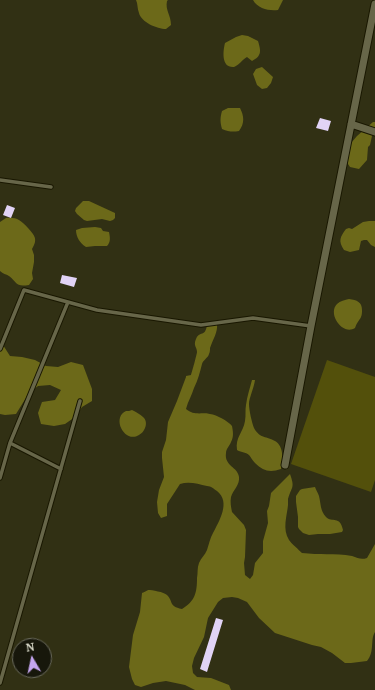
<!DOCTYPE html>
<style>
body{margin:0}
#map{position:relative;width:375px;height:690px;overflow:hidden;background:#313014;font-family:"PT Serif",serif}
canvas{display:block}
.north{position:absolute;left:12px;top:638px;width:40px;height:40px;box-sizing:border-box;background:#17170b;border:1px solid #68685b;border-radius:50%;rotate:351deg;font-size:11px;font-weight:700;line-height:16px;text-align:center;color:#e2e2d2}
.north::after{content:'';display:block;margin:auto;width:14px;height:18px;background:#c5a6f0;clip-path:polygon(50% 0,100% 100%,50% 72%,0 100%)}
</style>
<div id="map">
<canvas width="375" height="690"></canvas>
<div class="north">N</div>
</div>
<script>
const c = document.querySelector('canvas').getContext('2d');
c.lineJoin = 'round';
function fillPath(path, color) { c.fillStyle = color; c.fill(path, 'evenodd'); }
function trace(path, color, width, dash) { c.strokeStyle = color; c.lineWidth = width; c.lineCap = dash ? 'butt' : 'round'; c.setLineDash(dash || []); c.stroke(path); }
fillPath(new Path2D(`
 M 327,360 L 375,377 L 375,480 L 371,492 L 291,464 Z`), '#53500b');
fillPath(new Path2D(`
 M 136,0 L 168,0 L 167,1 C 165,10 171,15 171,25 L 166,29 C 157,29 141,22 139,13 C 137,8 138,4 136,0 Z
 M 253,0 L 283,0 L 278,10 C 269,11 258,9 253,0 Z
 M 242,35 L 248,36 L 258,41 C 261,51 262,56 252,61 L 247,57 C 243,59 238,66 234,67 C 221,68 223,51 225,43 L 236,37 Z
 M 262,67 L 273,77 L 271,83 L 267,88 L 262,89 L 257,85 L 253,74 L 256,69 Z
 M 228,108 L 240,108 C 244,116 245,123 239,131 C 233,132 229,132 222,129 C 220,122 220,118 222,111 Z
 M 373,122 L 375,122 L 375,135 L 372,136 L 370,145 L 368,147 L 367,160 L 359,169 L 350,167 L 348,164 L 346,158 L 351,143 L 357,136 Z
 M 83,201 L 89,201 L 115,213 L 115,218 L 113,220 L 110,221 L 102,219 L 87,221 L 84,220 L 77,214 L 75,211 L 76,208 Z
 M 6,218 C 16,217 21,220 28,228 C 35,236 38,239 32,249 L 34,255 L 34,262 L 32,273 L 33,279 L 29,285 C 15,287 18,283 9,276 C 6,274 3,274 0,271 L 0,222 Z
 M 369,221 L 375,221 L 375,247 L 371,245 L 367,240 L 364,240 L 361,241 L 359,250 L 350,252 L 344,250 C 338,241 340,237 346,229 L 349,228 L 352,229 L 363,222 Z
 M 95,227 L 101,228 L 103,231 L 109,232 C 110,237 111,242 107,246 L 95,246 L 86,247 C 80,243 76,237 76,230 L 82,228 Z
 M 349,299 C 357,300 362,302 362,310 C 362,312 362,315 361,317 C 359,321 357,322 355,328 C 343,336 327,314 337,304 C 340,301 345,300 349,299 Z
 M 217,324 C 218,332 213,339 210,348 C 210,350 210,352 209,354 C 208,358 203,360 202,364 C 200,372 198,380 194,388 C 192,395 188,401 186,409 C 194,416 201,412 210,414 C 217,415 228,421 232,426 C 233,431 234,437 231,442 C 230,445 226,449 226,453 C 224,466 238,467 239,477 C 240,485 233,490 231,497 C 230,502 231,507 232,512 L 244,525 L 246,530 L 245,557 L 244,563 L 245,575 L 250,579 L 253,575 L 255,563 L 263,553 L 263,541 L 268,523 L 267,511 L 269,506 L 271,493 L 290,474 C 295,488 292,486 288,499 C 288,502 288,501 288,505 C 287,516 282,529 289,540 C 291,543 299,550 302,553 C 319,555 335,553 352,556 C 358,558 361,560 367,558 L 375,544 L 375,632 C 370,639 375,652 367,661 L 351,663 L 345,663 L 332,653 L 321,647 L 312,645 L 275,633 L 259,618 L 247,602 L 238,598 L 232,597 L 223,598 L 218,602 L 208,618 L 204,637 L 194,658 L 192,666 L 193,673 L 197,677 L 211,678 L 229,685 L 231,690 L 195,690 L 185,685 L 166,681 L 153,683 L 141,687 L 135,685 L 132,679 L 129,667 L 133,635 L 140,612 L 142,593 C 143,593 148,590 148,590 C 152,590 164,592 167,595 C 174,602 168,606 182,609 C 195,601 197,593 197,578 C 198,573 197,568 199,563 C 201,558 205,555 207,550 C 209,544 210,538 213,533 C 219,521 231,502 217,491 C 214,489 211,486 207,486 C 198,484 189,481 180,484 L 167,504 L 167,516 L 161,518 L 158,513 L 157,502 L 159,490 L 164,477 L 162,458 L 162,452 L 166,440 L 168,422 L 177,401 L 186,377 L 186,376 L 191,375 C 192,372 197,354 197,352 C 197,347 193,346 196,339 C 200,330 205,338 207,325 Z
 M 0,345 L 3,345 L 10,356 L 22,357 L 35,360 L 46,366 L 58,367 L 71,362 L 83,365 L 92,389 L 92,401 L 82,407 L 75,417 L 65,424 L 54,426 L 41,424 L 38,413 L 42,402 L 55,400 L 61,390 L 50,385 L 38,386 L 29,393 L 16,414 L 5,415 L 0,414 Z
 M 252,380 L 255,380 C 254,388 249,398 249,404 C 249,410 252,423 254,428 C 260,439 267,436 275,441 C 284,446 283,460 281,469 C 270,473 263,471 255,463 C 252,460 251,457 249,455 C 246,452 240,452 237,450 C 235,437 243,433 245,421 C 246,415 245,410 246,405 C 247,396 250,388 252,380 Z
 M 132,410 C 136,412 140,414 143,417 C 149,422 145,432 139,435 C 125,444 111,418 126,411 C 128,411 130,411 132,410 Z
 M 315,487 C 316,490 318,493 319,496 C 321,504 320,510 326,517 C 332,523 340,515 343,530 L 342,532 L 330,534 L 318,534 L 309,535 L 303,533 L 299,529 L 298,527 L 298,517 L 296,502 L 296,496 L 300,490 L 302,489 Z`), '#6c6919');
fillPath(new Path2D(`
 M 320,118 L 331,121 L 328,131 L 316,128 Z
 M 7,205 L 15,208 L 11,218 L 3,215 Z
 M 62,275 L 77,278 L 74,287 L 60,283 Z
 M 216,618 L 223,620 L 207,672 L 200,669 Z`), '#e1d3f6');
const service = new Path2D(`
 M 0,180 L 51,187
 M 0,349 L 24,290 L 97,310 L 201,325 L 253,318 L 311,326
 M 10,443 L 61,469
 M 0,478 L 10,443 L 68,302
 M 0,683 L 80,401`);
const minor = new Path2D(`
 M 351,124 L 375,132
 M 285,465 L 311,326 L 375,4`);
trace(service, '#191700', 5.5);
trace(minor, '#191700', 9);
trace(service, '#676649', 3.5);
trace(minor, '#676649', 7);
</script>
